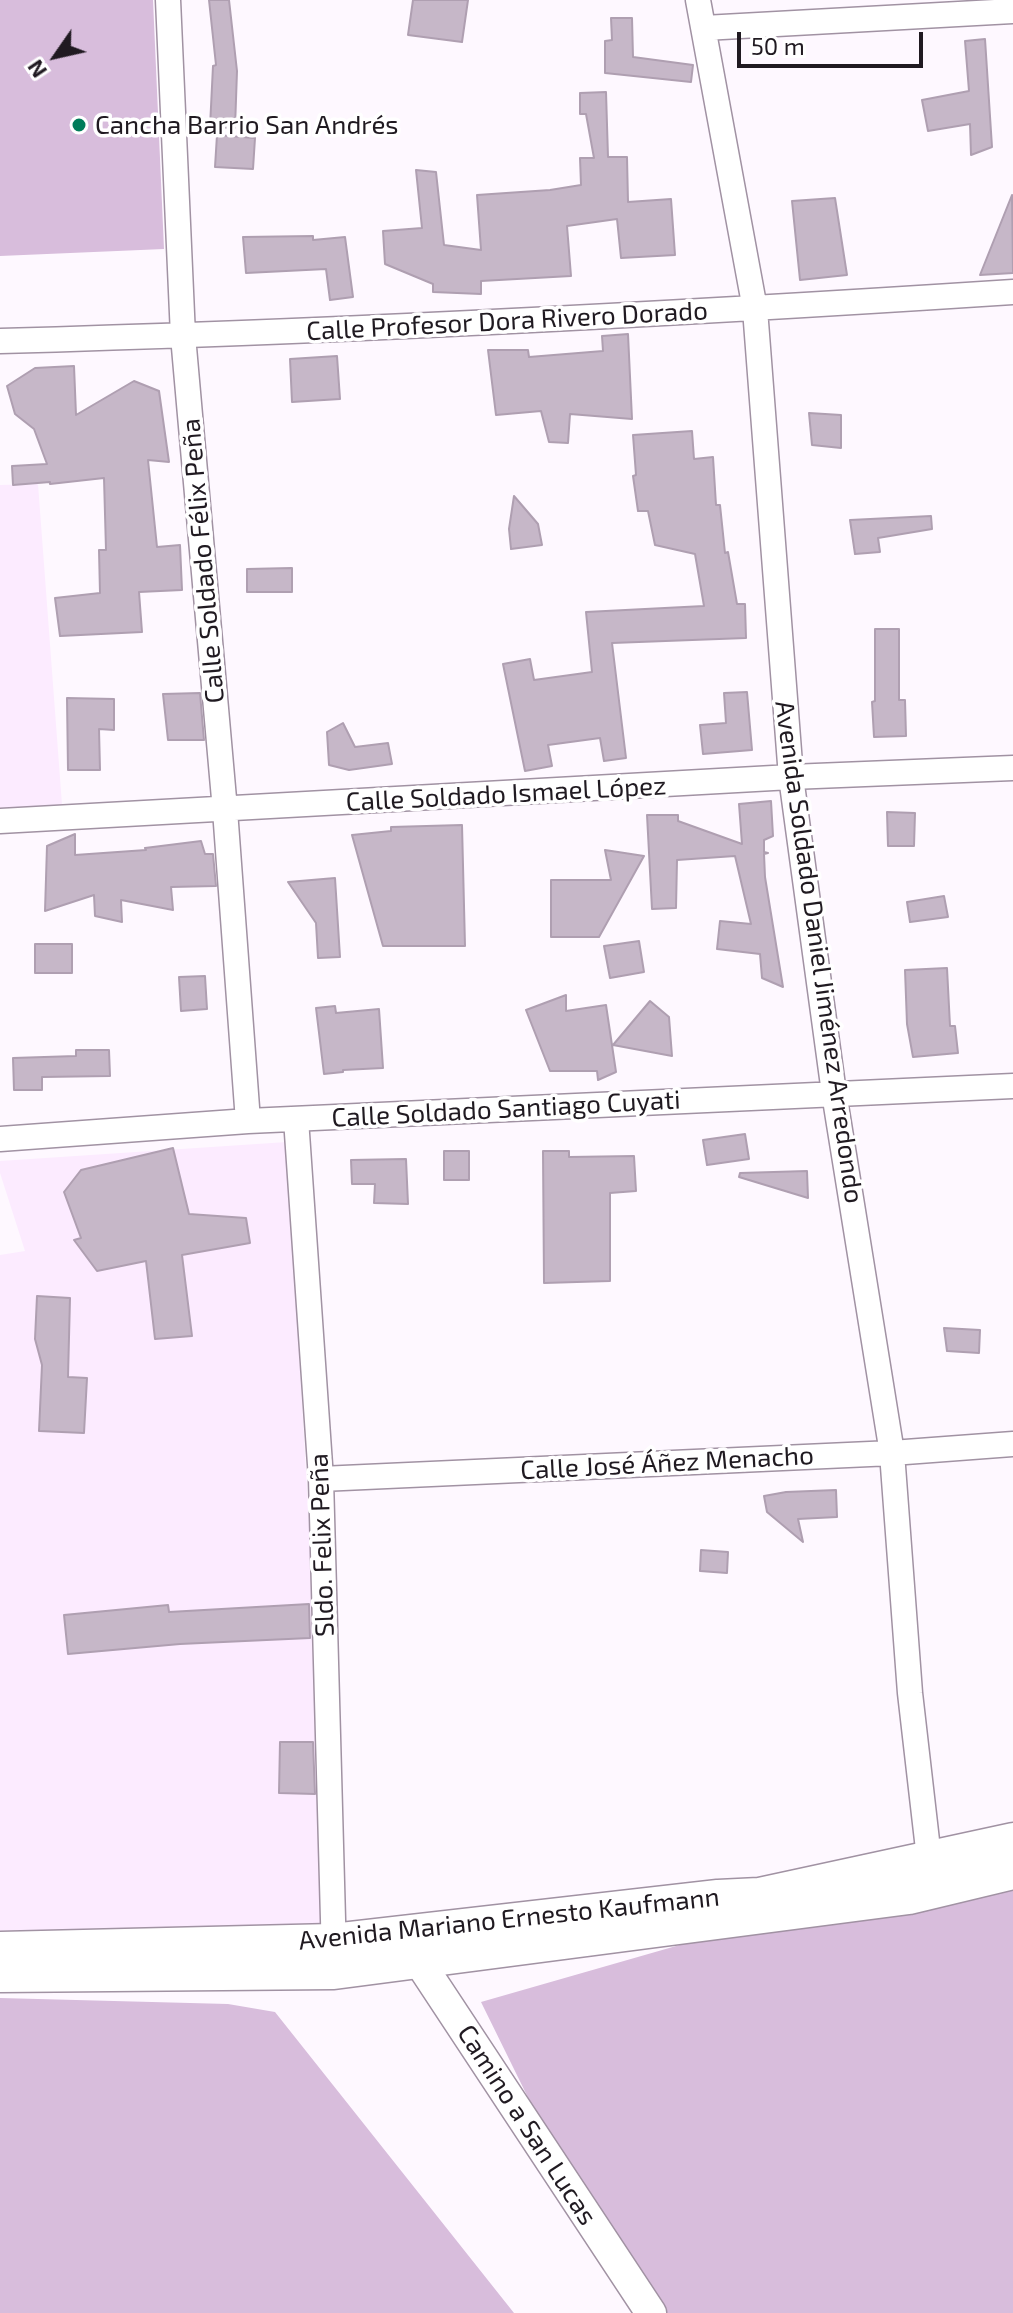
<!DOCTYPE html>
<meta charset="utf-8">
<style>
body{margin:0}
#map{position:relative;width:1013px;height:2313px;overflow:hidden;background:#fef8ff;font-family:"Exo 2",sans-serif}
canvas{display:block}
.north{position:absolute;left:16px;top:16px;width:80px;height:80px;-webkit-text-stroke:6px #fff;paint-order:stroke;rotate:236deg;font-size:22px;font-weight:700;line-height:32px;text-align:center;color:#201a21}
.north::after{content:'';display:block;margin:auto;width:28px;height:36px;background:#201a21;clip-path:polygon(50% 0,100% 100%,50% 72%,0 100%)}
.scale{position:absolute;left:737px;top:32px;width:186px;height:36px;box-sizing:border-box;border:4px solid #201a21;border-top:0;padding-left:10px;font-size:24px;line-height:28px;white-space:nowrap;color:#201a21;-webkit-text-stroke:6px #fff;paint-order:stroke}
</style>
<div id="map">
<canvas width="1013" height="2313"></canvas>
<div class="north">N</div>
<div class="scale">50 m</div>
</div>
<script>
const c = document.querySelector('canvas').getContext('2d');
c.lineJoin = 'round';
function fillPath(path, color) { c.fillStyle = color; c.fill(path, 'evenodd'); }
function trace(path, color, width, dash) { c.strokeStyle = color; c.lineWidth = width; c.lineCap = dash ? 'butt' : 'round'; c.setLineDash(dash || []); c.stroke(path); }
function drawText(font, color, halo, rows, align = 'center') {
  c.font = font + ' "Exo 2",sans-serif'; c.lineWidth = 7; c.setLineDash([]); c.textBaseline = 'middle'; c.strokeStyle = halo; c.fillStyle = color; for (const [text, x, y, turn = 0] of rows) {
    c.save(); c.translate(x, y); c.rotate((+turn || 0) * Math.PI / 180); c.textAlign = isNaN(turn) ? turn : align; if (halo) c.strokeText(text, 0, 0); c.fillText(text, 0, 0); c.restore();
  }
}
fillPath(new Path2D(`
 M 38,484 L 63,818 L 0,821 L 0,485 Z
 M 287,1142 L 333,1941 L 0,1955 L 0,1255 L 25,1251 L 0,1173 L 0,1161 Z`), '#fcebff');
fillPath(new Path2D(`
 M 0,0 L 153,0 L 164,249 L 0,256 Z
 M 1013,1866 L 1013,2313 L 634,2313 L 481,2002 L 927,1874 Z
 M 0,1998 L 228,2004 L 275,2012 L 514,2313 L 0,2313 Z`), '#d8bddc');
const building = new Path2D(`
 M 209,0 L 229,0 L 237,71 L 235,128 L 210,127 L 213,66 L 216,65 Z
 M 413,0 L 468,0 L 462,42 L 408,35 Z
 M 611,18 L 632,18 L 633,57 L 693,65 L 691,82 L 605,73 L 605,41 L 612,40 Z
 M 985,39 L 992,147 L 971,155 L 970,124 L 928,131 L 922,100 L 969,91 L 965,41 Z
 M 606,92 L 608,157 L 627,157 L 628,202 L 671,199 L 675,255 L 621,258 L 617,219 L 567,226 L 571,276 L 481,281 L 481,294 L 433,292 L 433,284 L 385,264 L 383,231 L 422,228 L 416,170 L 436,172 L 444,245 L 481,250 L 477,195 L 550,190 L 581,185 L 580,158 L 594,158 L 586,114 L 580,114 L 580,93 Z
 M 217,135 L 255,138 L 253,169 L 215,167 Z
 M 1012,195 L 1013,273 L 980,275 Z
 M 835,198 L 847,275 L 800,280 L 792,201 Z
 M 313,236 L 313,240 L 345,237 L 353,297 L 330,300 L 326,269 L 246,273 L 243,237 Z
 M 628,334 L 632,419 L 570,414 L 568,443 L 549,442 L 541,411 L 496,415 L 488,350 L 528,350 L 529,357 L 603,351 L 602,336 Z
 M 337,356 L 340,399 L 292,402 L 290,359 Z
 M 74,366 L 76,415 L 134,381 L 159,391 L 169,462 L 148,460 L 157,547 L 180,545 L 182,590 L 139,592 L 142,632 L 60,636 L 55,598 L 100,593 L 99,550 L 106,550 L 104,478 L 50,484 L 50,482 L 13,485 L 12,466 L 47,464 L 34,429 L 15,414 L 7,386 L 35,368 Z
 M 809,413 L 841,415 L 841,448 L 812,445 Z
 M 692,431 L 694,459 L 713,457 L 716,505 L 720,505 L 725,553 L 728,552 L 737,604 L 745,604 L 746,638 L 612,643 L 626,758 L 604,761 L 600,738 L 548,745 L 552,766 L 525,771 L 503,664 L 530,659 L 534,680 L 592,672 L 586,612 L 704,606 L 695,554 L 655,545 L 648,511 L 638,511 L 633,476 L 636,475 L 633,435 Z
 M 514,496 L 538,524 L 542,545 L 511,549 L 509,529 Z
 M 931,516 L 932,529 L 878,538 L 880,552 L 855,554 L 850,520 Z
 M 292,568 L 292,592 L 247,592 L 247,569 Z
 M 875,629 L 899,629 L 899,700 L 905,700 L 906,736 L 874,737 L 872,702 L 875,701 Z
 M 747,692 L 752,750 L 703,754 L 700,725 L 726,723 L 724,693 Z
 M 200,693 L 204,740 L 168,740 L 163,694 Z
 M 67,698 L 114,699 L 114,730 L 99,729 L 100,770 L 68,770 Z
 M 343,723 L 355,747 L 388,743 L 392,764 L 349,770 L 329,765 L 327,732 Z
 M 771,801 L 773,836 L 764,840 L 764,852 L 768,853 L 764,854 L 765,877 L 783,987 L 762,978 L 760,954 L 717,949 L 720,921 L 751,924 L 735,856 L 677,860 L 676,908 L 652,909 L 647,815 L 678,815 L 678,821 L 742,844 L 739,804 Z
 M 887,812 L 915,813 L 914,846 L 888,846 Z
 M 462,825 L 465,946 L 383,946 L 352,835 L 391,831 L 391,827 Z
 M 75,834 L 75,855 L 146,850 L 145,848 L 201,841 L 205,854 L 213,854 L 216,886 L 171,887 L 173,910 L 121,900 L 122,922 L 95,916 L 94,895 L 45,911 L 47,846 Z
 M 605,850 L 644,856 L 599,937 L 551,937 L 551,880 L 611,880 Z
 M 335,878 L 340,957 L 318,958 L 316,923 L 288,882 Z
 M 944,896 L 948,917 L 910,922 L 907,902 Z
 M 639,941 L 644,972 L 610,978 L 604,946 Z
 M 35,944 L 72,944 L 72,973 L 35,973 Z
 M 947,968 L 950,1026 L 955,1026 L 958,1053 L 913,1057 L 907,1024 L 905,970 Z
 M 205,976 L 207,1009 L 181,1011 L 179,977 Z
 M 566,995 L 566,1011 L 606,1005 L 616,1072 L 598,1080 L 597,1071 L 550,1071 L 526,1010 Z
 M 650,1001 L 669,1017 L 672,1056 L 613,1045 Z
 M 335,1006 L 336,1013 L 379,1009 L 383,1068 L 343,1070 L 343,1072 L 324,1074 L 316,1008 Z
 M 76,1050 L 109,1050 L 110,1076 L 42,1077 L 42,1090 L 14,1090 L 13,1058 L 76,1056 Z
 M 745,1134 L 749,1159 L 707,1165 L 703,1140 Z
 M 173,1148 L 189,1214 L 246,1218 L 250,1243 L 182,1255 L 192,1336 L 155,1339 L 146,1261 L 97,1271 L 74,1240 L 81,1238 L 64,1192 L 81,1170 Z
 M 444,1151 L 469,1151 L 469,1180 L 444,1180 Z
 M 543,1151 L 569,1151 L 569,1157 L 634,1156 L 636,1191 L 610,1193 L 610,1281 L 544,1283 Z
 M 406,1159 L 408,1204 L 374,1203 L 375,1184 L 352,1184 L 351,1160 Z
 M 807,1171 L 808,1198 L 739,1177 L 740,1173 Z
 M 37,1296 L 70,1298 L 68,1377 L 87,1378 L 84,1433 L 39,1431 L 42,1365 L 35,1339 Z
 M 944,1328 L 980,1330 L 979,1353 L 947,1351 Z
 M 836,1490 L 837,1517 L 798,1519 L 803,1542 L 767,1512 L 764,1496 L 786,1492 Z
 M 701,1550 L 728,1552 L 727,1573 L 700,1571 Z
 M 309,1604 L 310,1638 L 180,1644 L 68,1654 L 64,1615 L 168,1605 L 169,1612 Z
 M 280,1742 L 313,1742 L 315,1794 L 279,1793 Z`);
fillPath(building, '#c6b7c8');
trace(building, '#af9fb1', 2);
const minor = new Path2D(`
 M 168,0 L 183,336 L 225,810 L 248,1121
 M 698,0 L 755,309 L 791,777 L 834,1093 L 892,1453 L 910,1693 L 929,1858
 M 704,28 L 1013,11
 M 0,341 C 338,332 676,314 1013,292
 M 0,821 L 791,777 L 1013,768
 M 296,1119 L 321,1479 L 334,1956
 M 0,1139 L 248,1121 L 1013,1086
 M 321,1479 L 892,1453 L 1013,1444`);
const tertiary = new Path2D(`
 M 418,1941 L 420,1963 L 651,2313`);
const secondary = new Path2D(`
 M 0,1949 L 333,1941 L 718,1897 L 759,1895 L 1013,1840
 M 0,1975 L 334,1972 L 909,1897 L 1013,1872`);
trace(minor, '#a192a3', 27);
trace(tertiary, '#a192a3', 33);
trace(secondary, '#a192a3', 37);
trace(minor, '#fff', 24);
trace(tertiary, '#fff', 30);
trace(secondary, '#fff', 34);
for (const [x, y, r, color] of [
 [79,125,8,"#007c5a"]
]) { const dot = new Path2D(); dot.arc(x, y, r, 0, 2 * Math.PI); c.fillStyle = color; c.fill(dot); trace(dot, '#fff', 3); }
drawText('26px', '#201a21', '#fff', [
 ["Cancha Barrio San Andrés",95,125]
], 'left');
drawText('26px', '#201a21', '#fff', [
 ["Calle Profesor Dora Rivero Dorado",507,321,-3],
 ["Calle Soldado Félix Peña",203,561,-95],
 ["Calle Soldado Ismael López",506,794,-3],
 ["Avenida Soldado Daniel Jiménez Arredondo",819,952,82],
 ["Calle Soldado Santiago Cuyati",506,1109,-3],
 ["Calle José Áñez Menacho",667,1463,-3],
 ["Sldo. Felix Peña",322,1545,-92],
 ["Avenida Mariano Ernesto Kaufmann",509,1919,-6],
 ["Camino a San Lucas",527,2125,57]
]);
</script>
